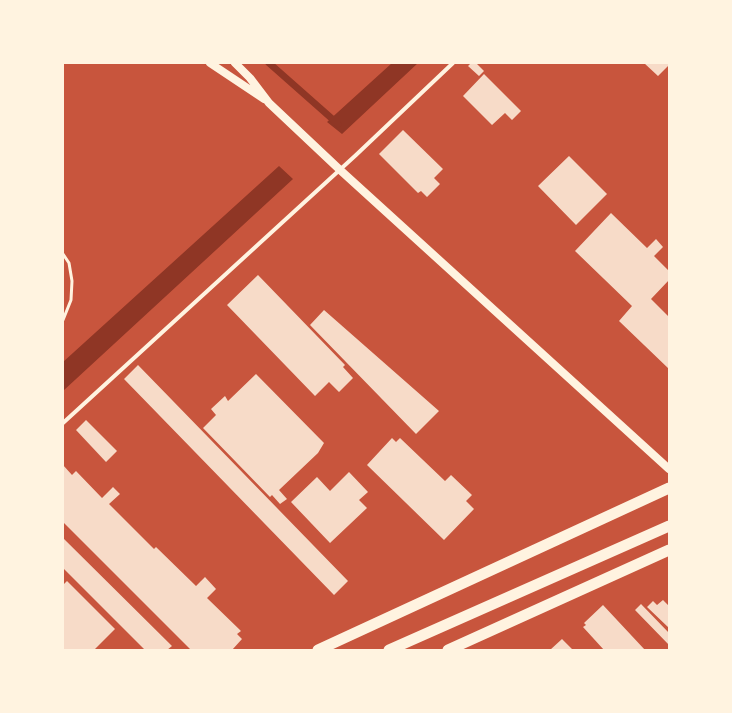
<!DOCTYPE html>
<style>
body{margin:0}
#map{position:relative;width:732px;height:713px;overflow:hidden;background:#c8553d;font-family:Helvetica,sans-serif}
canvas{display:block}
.frame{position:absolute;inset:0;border:64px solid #fff3e0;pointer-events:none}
</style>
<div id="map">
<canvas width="732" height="713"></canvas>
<div class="frame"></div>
</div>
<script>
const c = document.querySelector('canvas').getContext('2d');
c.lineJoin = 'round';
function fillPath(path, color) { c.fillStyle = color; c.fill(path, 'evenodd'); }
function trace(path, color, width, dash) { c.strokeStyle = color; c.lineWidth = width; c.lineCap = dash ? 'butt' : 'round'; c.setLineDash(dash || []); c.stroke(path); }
fillPath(new Path2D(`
 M 392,63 L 418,63 L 342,134 L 327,122 Z
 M 279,166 L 293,179 L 63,391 L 63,362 Z`), '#8f3625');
trace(new Path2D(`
 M 269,63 L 338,124`), '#8f3625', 7);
fillPath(new Path2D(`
 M 471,63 L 476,63 L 484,71 L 479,76 L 468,66 Z
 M 644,63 L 669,63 L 669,65 L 658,76 Z
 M 484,74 L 521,111 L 512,120 L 505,113 L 492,125 L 463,96 Z
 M 403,130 L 443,169 L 434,178 L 440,184 L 427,197 L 421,191 L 418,193 L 379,154 Z
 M 569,156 L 607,194 L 576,225 L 538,186 Z
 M 611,213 L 647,248 L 656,239 L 663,247 L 654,256 L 669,271 L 669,280 L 651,299 L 669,317 L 669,369 L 619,321 L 632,306 L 575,251 Z
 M 258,275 L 345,365 L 343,367 L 353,378 L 339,392 L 329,382 L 315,396 L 227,305 Z
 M 324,310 L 439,411 L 416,434 L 310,325 Z
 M 138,365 L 348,581 L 334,595 L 124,379 Z
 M 256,374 L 324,443 L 318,453 L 279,490 L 287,499 L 280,504 L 272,495 L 270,497 L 203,428 L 216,415 L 211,409 L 225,396 L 228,401 Z
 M 86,420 L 117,451 L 106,462 L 76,430 Z
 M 392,438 L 396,442 L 400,438 L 445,481 L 451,475 L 472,495 L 466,501 L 474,509 L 444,540 L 367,465 Z
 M 63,465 L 72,475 L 76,471 L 102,498 L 113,487 L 120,494 L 109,504 L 154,549 L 156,547 L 196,586 L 205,577 L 216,589 L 207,598 L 241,631 L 237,634 L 242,639 L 232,650 L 191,650 L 63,522 Z
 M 349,472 L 368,492 L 359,500 L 367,508 L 330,543 L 291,502 L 317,477 L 330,491 Z
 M 63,538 L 172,646 L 167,650 L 145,650 L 63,568 Z
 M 67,581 L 115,629 L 94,650 L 63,650 L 63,585 Z
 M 663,600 L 669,606 L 669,628 L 647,607 L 653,601 L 657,605 Z
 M 641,604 L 669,633 L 669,645 L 635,610 Z
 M 603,605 L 645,650 L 604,650 L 583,627 L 586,625 L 584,623 Z
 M 562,639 L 573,650 L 550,650 Z`), '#f7dbc8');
trace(new Path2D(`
 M 63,254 L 69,263 L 72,281 L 71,300 L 63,320`), '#fff3e0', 3);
trace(new Path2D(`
 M 63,423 L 356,155 L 453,63`), '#fff3e0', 4);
trace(new Path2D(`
 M 210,63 L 264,99
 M 235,63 L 250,78 L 269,103 L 339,169 L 669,469`), '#fff3e0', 8);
trace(new Path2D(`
 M 318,650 L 669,488
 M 389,650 L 669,526
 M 448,650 L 669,550`), '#fff3e0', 11);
</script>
